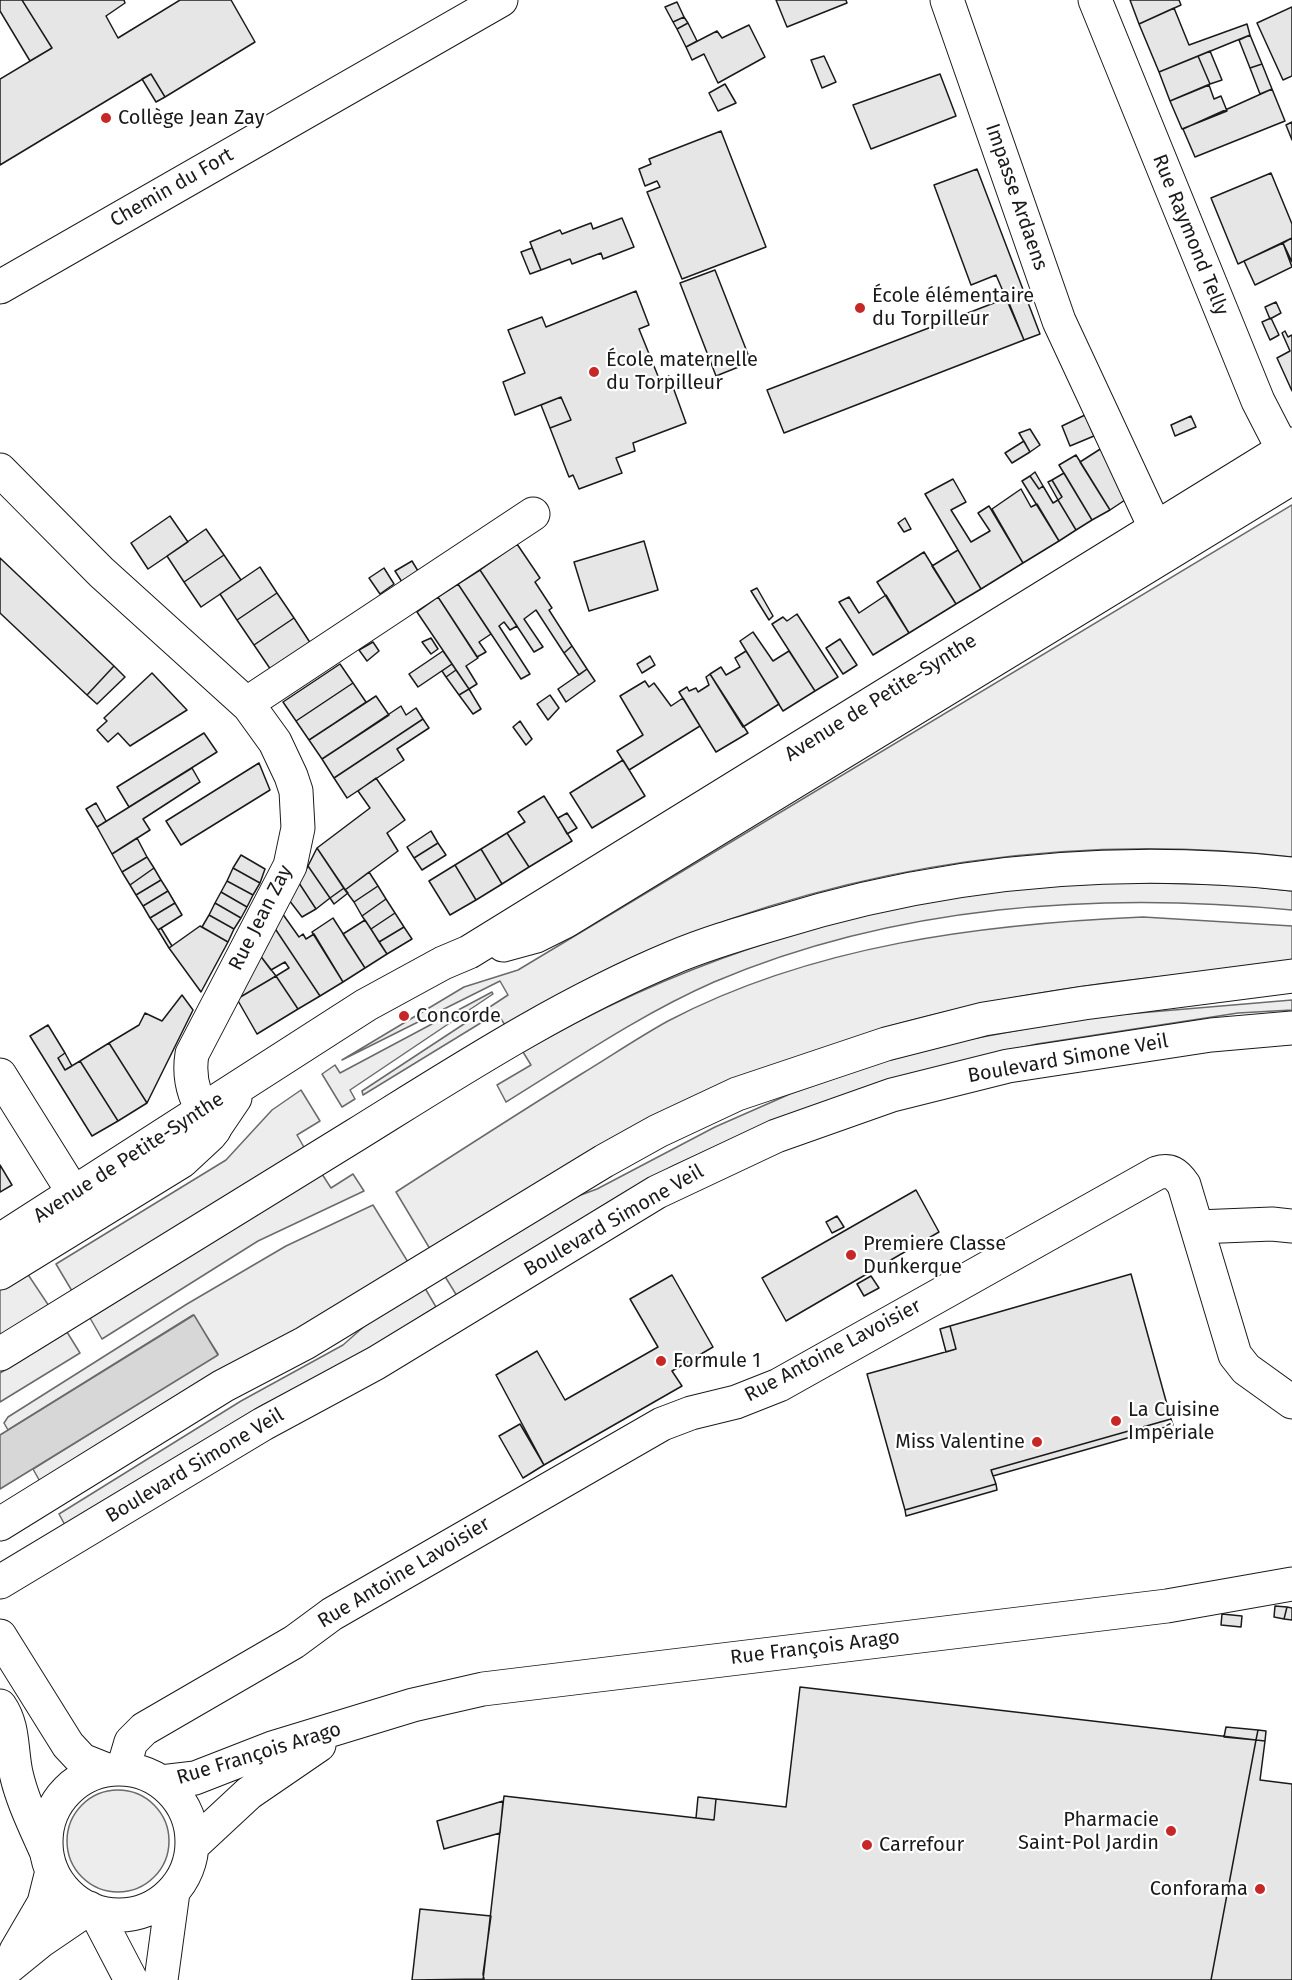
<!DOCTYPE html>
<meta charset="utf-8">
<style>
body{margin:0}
canvas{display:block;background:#fff}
</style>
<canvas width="1292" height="1980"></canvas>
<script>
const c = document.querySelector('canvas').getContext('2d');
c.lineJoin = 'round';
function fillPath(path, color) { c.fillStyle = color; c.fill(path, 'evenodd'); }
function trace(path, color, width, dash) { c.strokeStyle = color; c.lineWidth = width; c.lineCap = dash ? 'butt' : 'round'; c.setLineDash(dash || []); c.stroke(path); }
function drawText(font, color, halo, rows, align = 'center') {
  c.font = font + ' "Fira Sans",sans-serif'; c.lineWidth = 4.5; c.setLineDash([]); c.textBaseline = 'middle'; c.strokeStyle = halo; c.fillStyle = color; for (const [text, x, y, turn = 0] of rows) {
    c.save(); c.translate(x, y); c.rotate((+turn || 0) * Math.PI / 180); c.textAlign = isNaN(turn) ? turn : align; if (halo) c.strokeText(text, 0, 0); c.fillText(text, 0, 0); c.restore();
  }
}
const green = new Path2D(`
 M 1292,505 L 1292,857 C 1074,832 856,864 654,948 C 602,969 553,998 505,1025 L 497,1013 L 363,1095 L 362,1091 L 508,995 L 500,981 L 342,1060 L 464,987 L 518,970 Z
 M 1111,882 L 1239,885 L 1292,891 L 1292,910 C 1099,891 895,905 714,982 C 641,1014 574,1060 506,1102 L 497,1085 L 531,1065 L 523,1052 C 668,967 831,913 997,890 C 1035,885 1073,884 1111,882 Z
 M 1143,917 L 1292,926 L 1292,964 C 1153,976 1017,989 883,1028 L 433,1254 L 396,1192 C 458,1152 520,1112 583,1073 C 611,1056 639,1037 668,1021 C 813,945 982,924 1143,917 Z
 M 492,992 L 493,994 L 350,1090 L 355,1099 L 342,1107 L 322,1074 L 335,1065 L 340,1073 Z
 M 1292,1000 L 1292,1010 L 1238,1013 L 1037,1044 L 909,1074 L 769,1122 L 673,1166 L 617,1197 L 457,1296 L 441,1270 L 551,1206 L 597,1189 L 715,1127 L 790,1094 L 878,1063 L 966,1040 L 1041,1026 L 1103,1016 Z
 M 301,1090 L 320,1121 L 297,1135 L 305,1149 L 72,1291 L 56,1264 L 226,1160 L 272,1110 Z
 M 322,1174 L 331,1188 L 353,1174 L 364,1191 L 258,1241 L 102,1339 L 90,1318 Z
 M 373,1205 L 411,1267 L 43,1487 L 33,1469 L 218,1354 L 193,1315 L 8,1430 L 4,1423 L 8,1417 L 187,1304 L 286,1246 Z
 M 27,1273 L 49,1306 L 0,1337 L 0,1289 Z
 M 422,1283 L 436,1307 L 359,1355 L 261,1406 L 66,1527 L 59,1514 L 241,1401 L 343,1345 L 386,1307 Z
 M 67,1332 L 80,1353 L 0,1402 L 0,1373 Z
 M67 1841a51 51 0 1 1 102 0a51 51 0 1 1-102 0Z`);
fillPath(green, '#ededed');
trace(green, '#6a6a6a', 1.5);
const water = new Path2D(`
 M 194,1315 L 218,1355 L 0,1489 L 0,1435 Z`);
fillPath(water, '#d7d7d7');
trace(water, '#6a6a6a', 1.5);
const building = new Path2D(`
 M 0,0 L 22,0 L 52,48 L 30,61 L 0,11 Z
 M 22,0 L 124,0 L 125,3 L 106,16 L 118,38 L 180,0 L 231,0 L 255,42 L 165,97 L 151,74 L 0,165 L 0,79 L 52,48 Z
 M 776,0 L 846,0 L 847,3 L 787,27 Z
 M 1130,0 L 1179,0 L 1181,5 L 1139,24 Z
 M 677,2 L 684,17 L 673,22 L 665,7 Z
 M 1292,7 L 1292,76 L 1283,80 L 1257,23 Z
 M 1174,8 L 1189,45 L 1247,24 L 1250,35 L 1159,72 L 1139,24 Z
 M 684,17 L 688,23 L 677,29 L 673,22 Z
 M 688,23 L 697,41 L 686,47 L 677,29 Z
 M 749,25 L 765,57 L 718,83 L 704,54 L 692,60 L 686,47 L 717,31 L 722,38 Z
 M 1250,35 L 1262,64 L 1250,68 L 1239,40 Z
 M 1210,51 L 1222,80 L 1210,84 L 1198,56 Z
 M 824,56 L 836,82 L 822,88 L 811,60 Z
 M 1198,56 L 1210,84 L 1170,101 L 1159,72 Z
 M 1262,64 L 1272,89 L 1260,94 L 1250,68 Z
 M 151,74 L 165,97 L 156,102 L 142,79 Z
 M 940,74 L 956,116 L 871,149 L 853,105 Z
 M 725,84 L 736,103 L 718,111 L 709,93 Z
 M 1209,85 L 1214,99 L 1221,96 L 1227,111 L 1182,129 L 1170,101 Z
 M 1272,89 L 1285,121 L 1195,157 L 1183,129 Z
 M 1292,122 L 1292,140 L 1286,125 Z
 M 721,131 L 766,247 L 682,279 L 647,192 L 660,187 L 657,181 L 645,186 L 639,169 L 651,164 L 649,159 Z
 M 977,169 L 1040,334 L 1024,340 L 996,275 L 971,285 L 934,185 Z
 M 1271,173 L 1292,224 L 1292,238 L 1238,264 L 1211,198 Z
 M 622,218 L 634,247 L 603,259 L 601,253 L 572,264 L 570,259 L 541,270 L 530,242 L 560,230 L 562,234 L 591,223 L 593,229 Z
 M 1292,238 L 1292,262 L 1283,243 Z
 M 1283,243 L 1292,267 L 1255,285 L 1244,261 Z
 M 532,248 L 541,270 L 530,274 L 521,252 Z
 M 715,270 L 751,362 L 716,376 L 680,283 Z
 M 636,291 L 649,325 L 639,329 L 660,381 L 669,376 L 686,423 L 633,443 L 635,451 L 616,458 L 622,473 L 579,489 L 573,475 L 569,477 L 550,428 L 571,420 L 561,397 L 515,415 L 503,382 L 525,373 L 508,330 L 542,317 L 546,327 Z
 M 1007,298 L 1024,340 L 784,433 L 767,390 Z
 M 1276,302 L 1281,313 L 1270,319 L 1265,307 Z
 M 1271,318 L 1279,335 L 1270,340 L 1262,322 Z
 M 1285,331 L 1288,337 L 1292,335 L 1292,391 L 1277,358 L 1290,351 L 1282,333 Z
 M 561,397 L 571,420 L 550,428 L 541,405 Z
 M 1085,415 L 1094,436 L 1070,446 L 1062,426 Z
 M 1191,416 L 1196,427 L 1175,436 L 1171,425 Z
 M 1030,429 L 1040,445 L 1030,452 L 1019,433 Z
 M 1024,441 L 1030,452 L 1012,463 L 1005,453 Z
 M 1105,446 L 1125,500 L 1110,510 L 1080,462 Z
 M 1076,455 L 1110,510 L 1092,520 L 1059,465 Z
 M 1035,472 L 1043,486 L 1039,489 L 1030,476 Z
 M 1064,473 L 1092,520 L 1076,530 L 1058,500 L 1062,497 L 1052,480 Z
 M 1030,476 L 1039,489 L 1043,486 L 1053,503 L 1058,500 L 1076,530 L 1059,541 L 1022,481 Z
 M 953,479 L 966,502 L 951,510 L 971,542 L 990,531 L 978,513 L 989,506 L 1023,563 L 981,589 L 925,494 Z
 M 1052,480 L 1062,497 L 1058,500 L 1048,482 Z
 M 1021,489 L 1031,507 L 1037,504 L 1059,541 L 1023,563 L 992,509 Z
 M 170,516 L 188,542 L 148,569 L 131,543 Z
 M 905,518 L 911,529 L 904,532 L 898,523 Z
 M 206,529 L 224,555 L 184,582 L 167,556 Z
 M 644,541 L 658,590 L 589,611 L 574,562 Z
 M 517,544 L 540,578 L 535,582 L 552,608 L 549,610 L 572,646 L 564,653 L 536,610 L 524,619 L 543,647 L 534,652 L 480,570 Z
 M 958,550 L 981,589 L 956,604 L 932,566 Z
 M 924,552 L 956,604 L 909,633 L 877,582 Z
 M 224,555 L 241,580 L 201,607 L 184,582 Z
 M 0,558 L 114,666 L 87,695 L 0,613 Z
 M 412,561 L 418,571 L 402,582 L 395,571 Z
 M 260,567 L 277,593 L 237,620 L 220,594 Z
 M 384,568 L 394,584 L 380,594 L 369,578 Z
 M 480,570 L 517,626 L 510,630 L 504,622 L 499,626 L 530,674 L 521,679 L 458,584 Z
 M 458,584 L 491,634 L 479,642 L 486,652 L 477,657 L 438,597 Z
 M 757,588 L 773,616 L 769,620 L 751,591 Z
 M 277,593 L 294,618 L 254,645 L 237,620 Z
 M 886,595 L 909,633 L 873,655 L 839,602 L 849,597 L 859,613 Z
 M 438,597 L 478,658 L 466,666 L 477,684 L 469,689 L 417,612 Z
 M 797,614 L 838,677 L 815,691 L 772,624 L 783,617 L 787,621 Z
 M 294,618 L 311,644 L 271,670 L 254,645 Z
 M 753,632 L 773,661 L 789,651 L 815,691 L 783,711 L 740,641 Z
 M 431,638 L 438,649 L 431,654 L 422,642 Z
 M 840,639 L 857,665 L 843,674 L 826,648 Z
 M 373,642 L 379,651 L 367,661 L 359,650 Z
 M 572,646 L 587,669 L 579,675 L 564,653 Z
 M 443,651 L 452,664 L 418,687 L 409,674 Z
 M 746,651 L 779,704 L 743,727 L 710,674 L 721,667 L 726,675 L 740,667 L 735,658 Z
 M 650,656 L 655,665 L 642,673 L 637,664 Z
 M 340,664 L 353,683 L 296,721 L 283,702 Z
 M 452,664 L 456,670 L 446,677 L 442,671 Z
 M 114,666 L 125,677 L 97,704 L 87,695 Z
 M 587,669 L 595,681 L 566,702 L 558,689 Z
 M 456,670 L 469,689 L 459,695 L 446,677 Z
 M 152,673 L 187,710 L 130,746 L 118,733 L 108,742 L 97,730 L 107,721 L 104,718 Z
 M 710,674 L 748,733 L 716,752 L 679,692 L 687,687 L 689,691 L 696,688 L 698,692 L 709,685 L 706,677 Z
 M 645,681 L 649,687 L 654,683 L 671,706 L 683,698 L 700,726 L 629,770 L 617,751 L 643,735 L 620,696 Z
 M 353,683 L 366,702 L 309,740 L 296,721 Z
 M 469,689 L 481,709 L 473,714 L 459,695 Z
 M 550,695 L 559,708 L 548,720 L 537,704 Z
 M 376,696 L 389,715 L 322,759 L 309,740 Z
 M 401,706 L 406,715 L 416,708 L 423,719 L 334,778 L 322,759 Z
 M 423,719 L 429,728 L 397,749 L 404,760 L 347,798 L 334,778 Z
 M 520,721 L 532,739 L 526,745 L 513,727 Z
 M 204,733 L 217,752 L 129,807 L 117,787 Z
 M 623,760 L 645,796 L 592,828 L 570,793 Z
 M 259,763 L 270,790 L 181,845 L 166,821 Z
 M 192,768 L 200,782 L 143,819 L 150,830 L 112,854 L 97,827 Z
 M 376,778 L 405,820 L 387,833 L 398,851 L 345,890 L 317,848 L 370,808 L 358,791 Z
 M 544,796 L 572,841 L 529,867 L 507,833 L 525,822 L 518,812 Z
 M 96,803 L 106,821 L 97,827 L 86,809 Z
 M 567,813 L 577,828 L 567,834 L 558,818 Z
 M 431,831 L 438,843 L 414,858 L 407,847 Z
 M 507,833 L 529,867 L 502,884 L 481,849 Z
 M 137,838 L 147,857 L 122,872 L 112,854 Z
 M 438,843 L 446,855 L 422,870 L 414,858 Z
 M 317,848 L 344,888 L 330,898 L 308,866 Z
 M 481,849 L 502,884 L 476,900 L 455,865 Z
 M 241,855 L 265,869 L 260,883 L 233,868 Z
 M 147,857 L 154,868 L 130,885 L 122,872 Z
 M 455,865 L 476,900 L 450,915 L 429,881 Z
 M 308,866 L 330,898 L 316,909 L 299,883 Z
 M 154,868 L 161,880 L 136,895 L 130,885 Z
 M 233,868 L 260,883 L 253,895 L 227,881 Z
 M 369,872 L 378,886 L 354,902 L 345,890 Z
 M 161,880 L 168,891 L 143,906 L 136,895 Z
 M 227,881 L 253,895 L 247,907 L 221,892 Z
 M 299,883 L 316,909 L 302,917 L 289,900 Z
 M 378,886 L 386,899 L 362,916 L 354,902 Z
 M 344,888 L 348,893 L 334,904 L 330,898 Z
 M 168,891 L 175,903 L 150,918 L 143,906 Z
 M 221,892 L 247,907 L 241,918 L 215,903 Z
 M 386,899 L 395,913 L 371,929 L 362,916 Z
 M 175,903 L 182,915 L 158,930 L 150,918 Z
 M 215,903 L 241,918 L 234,929 L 209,915 Z
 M 282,913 L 299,937 L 303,934 L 306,939 L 314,934 L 343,982 L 320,996 L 274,927 Z
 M 395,913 L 404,927 L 379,942 L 371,929 Z
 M 209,915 L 234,929 L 228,942 L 202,927 Z
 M 333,918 L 365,968 L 343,982 L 312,932 Z
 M 365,920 L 387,954 L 365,968 L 343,934 Z
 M 200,926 L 228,942 L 201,992 L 169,948 Z
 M 274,927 L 320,996 L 298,1009 L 276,976 L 289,968 L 285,962 L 271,970 L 259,954 Z
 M 404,927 L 412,939 L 387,954 L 379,942 Z
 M 161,928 L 172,946 L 169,948 L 158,930 Z
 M 259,954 L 276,976 L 237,999 Z
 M 276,976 L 298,1009 L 257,1034 L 237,999 Z
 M 182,995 L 193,1010 L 147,1103 L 109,1043 L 139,1025 L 145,1013 L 162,1021 Z
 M 48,1025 L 65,1053 L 58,1058 L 65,1070 L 80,1061 L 118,1121 L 92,1136 L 30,1036 Z
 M 109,1043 L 147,1103 L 118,1121 L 80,1061 Z
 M 65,1053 L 72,1066 L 65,1070 L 58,1058 Z
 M 0,1165 L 12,1185 L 0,1192 Z
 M 916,1190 L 939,1232 L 786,1321 L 762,1278 Z
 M 837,1216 L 844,1227 L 832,1233 L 826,1222 Z
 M 1131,1274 L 1171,1419 L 991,1470 L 996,1484 L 905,1510 L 867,1374 L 956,1349 L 950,1326 Z
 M 672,1275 L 713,1347 L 672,1371 L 682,1386 L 544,1465 L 496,1375 L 537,1351 L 565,1400 L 658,1347 L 630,1299 Z
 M 871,1276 L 879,1288 L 864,1296 L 857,1284 Z
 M 950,1326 L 956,1349 L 946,1352 L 940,1329 Z
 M 1171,1419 L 1173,1425 L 993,1476 L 991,1470 Z
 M 520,1424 L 544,1465 L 523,1478 L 499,1436 Z
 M 996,1484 L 997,1490 L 906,1516 L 905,1510 Z
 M 1275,1606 L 1287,1607 L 1284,1619 L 1274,1617 Z
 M 1287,1607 L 1292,1608 L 1292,1620 L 1284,1619 Z
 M 1222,1614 L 1242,1616 L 1241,1627 L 1221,1625 Z
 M 800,1687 L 1256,1740 L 1211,1980 L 483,1980 L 504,1796 L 714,1820 L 716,1799 L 786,1807 Z
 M 1226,1727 L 1258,1730 L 1256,1740 L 1224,1737 Z
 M 1258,1730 L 1266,1731 L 1265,1741 L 1256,1740 Z
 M 1256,1740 L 1265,1741 L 1260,1780 L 1292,1784 L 1292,1980 L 1211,1980 Z
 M 698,1797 L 716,1799 L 714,1820 L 696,1818 Z
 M 503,1801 L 500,1833 L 444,1849 L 437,1821 Z
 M 420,1909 L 491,1916 L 483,1974 L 484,1979 L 412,1980 Z`);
fillPath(building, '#e6e6e6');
trace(building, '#1a1a1a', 1.5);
const minor = new Path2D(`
 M 947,0 L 1059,321 L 1167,553
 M 1095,0 L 1258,401 L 1292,467
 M 0,287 L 501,0
 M 0,470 L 101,572 L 249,706 L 275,742 L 291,776 L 296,791 L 298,828 L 290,866 L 192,1054 C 187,1084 198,1105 214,1130
 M 249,706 L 258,696 L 533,514
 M 0,1075 L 88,1216
 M 1197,1227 L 1272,1224 L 1292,1226
 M 0,1354 C 119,1281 238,1207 357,1134 C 460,1070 560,1005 672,958 C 705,944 739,934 773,924 C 943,871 1116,855 1292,874
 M 0,1524 L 223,1386 L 305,1343 L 604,1161 L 658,1131 L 737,1094 L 886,1044 L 984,1019 L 1084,1003 L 1292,976
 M 0,1582 L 263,1424 L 376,1363 L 657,1192 L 776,1136 L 892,1095 L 1008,1066 L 1211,1035 L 1292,1028
 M 0,1636 L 68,1745 L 82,1760 L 107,1770
 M 0,1706 C 14,1726 11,1750 16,1773 C 22,1800 35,1826 46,1851
 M46 1842a73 73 0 1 1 146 0a73 73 0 1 1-146 0Z
 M 123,1769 L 131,1742 L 144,1729 L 294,1642 L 332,1614 L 662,1424 L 691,1413 L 736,1402 L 779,1385 L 1157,1173 C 1170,1169 1176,1173 1184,1185 L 1235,1355 L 1246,1369 L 1292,1402
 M 161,1782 L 195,1778 L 272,1748 L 413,1705 L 483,1689 L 1167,1606 L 1292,1584
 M 192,1846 L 249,1793 L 319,1745
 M 95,1911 L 131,1980
 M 16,1951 L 44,1903 L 52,1871
 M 0,1974 L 42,1940 L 89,1908
 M 161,1980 L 173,1892`);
const major = new Path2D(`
 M 503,945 L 536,936 L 566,921 L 1292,478
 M 0,1240 L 366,1005 L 443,963 L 469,952 L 1292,444
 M 0,1273 L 182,1161 L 210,1135 L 235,1098`);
trace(minor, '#1a1a1a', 35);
trace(major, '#1a1a1a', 35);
trace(minor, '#fff', 33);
trace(major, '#fff', 33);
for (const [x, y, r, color] of [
 [106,118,6,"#c62828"],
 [860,308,6,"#c62828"],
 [594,372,6,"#c62828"],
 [404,1016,6,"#c62828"],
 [851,1255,6,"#c62828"],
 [661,1361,6,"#c62828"],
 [1116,1421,6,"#c62828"],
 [1037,1442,6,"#c62828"],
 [1171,1831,6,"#c62828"],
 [867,1845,6,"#c62828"],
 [1260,1889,6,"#c62828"]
]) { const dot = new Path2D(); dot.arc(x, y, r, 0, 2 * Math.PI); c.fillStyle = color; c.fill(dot); trace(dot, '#fff', 2); }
drawText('20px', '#1a1a1a', '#fff', [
 ["Collège Jean Zay",118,118],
 ["École élémentaire",872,296],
 ["du Torpilleur",872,319],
 ["École maternelle",606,360],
 ["du Torpilleur",606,383],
 ["Concorde",416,1016],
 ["Premiere Classe",863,1244],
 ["Dunkerque",863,1267],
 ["Formule 1",673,1361],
 ["La Cuisine",1128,1410],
 ["Impériale",1128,1433],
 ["Miss Valentine",1025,1442,"right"],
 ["Pharmacie",1159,1820,"right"],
 ["Saint-Pol Jardin",1159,1843,"right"],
 ["Carrefour",879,1845],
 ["Conforama",1248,1889,"right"]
], 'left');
drawText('20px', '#1a1a1a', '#fff', [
 ["Chemin du Fort",172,188,-30],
 ["Impasse Ardaens",1016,197,71],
 ["Rue Raymond Telly",1190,235,68],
 ["Avenue de Petite-Synthe",881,698,-32],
 ["Rue Jean Zay",261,918,-63],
 ["Boulevard Simone Veil",1068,1059,-10],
 ["Avenue de Petite-Synthe",129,1158,-33],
 ["Boulevard Simone Veil",614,1221,-30],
 ["Rue Antoine Lavoisier",833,1351,-28],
 ["Boulevard Simone Veil",195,1466,-31],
 ["Rue Antoine Lavoisier",404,1573,-31],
 ["Rue François Arago",815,1648,-7],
 ["Rue François Arago",259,1754,-17]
]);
</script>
